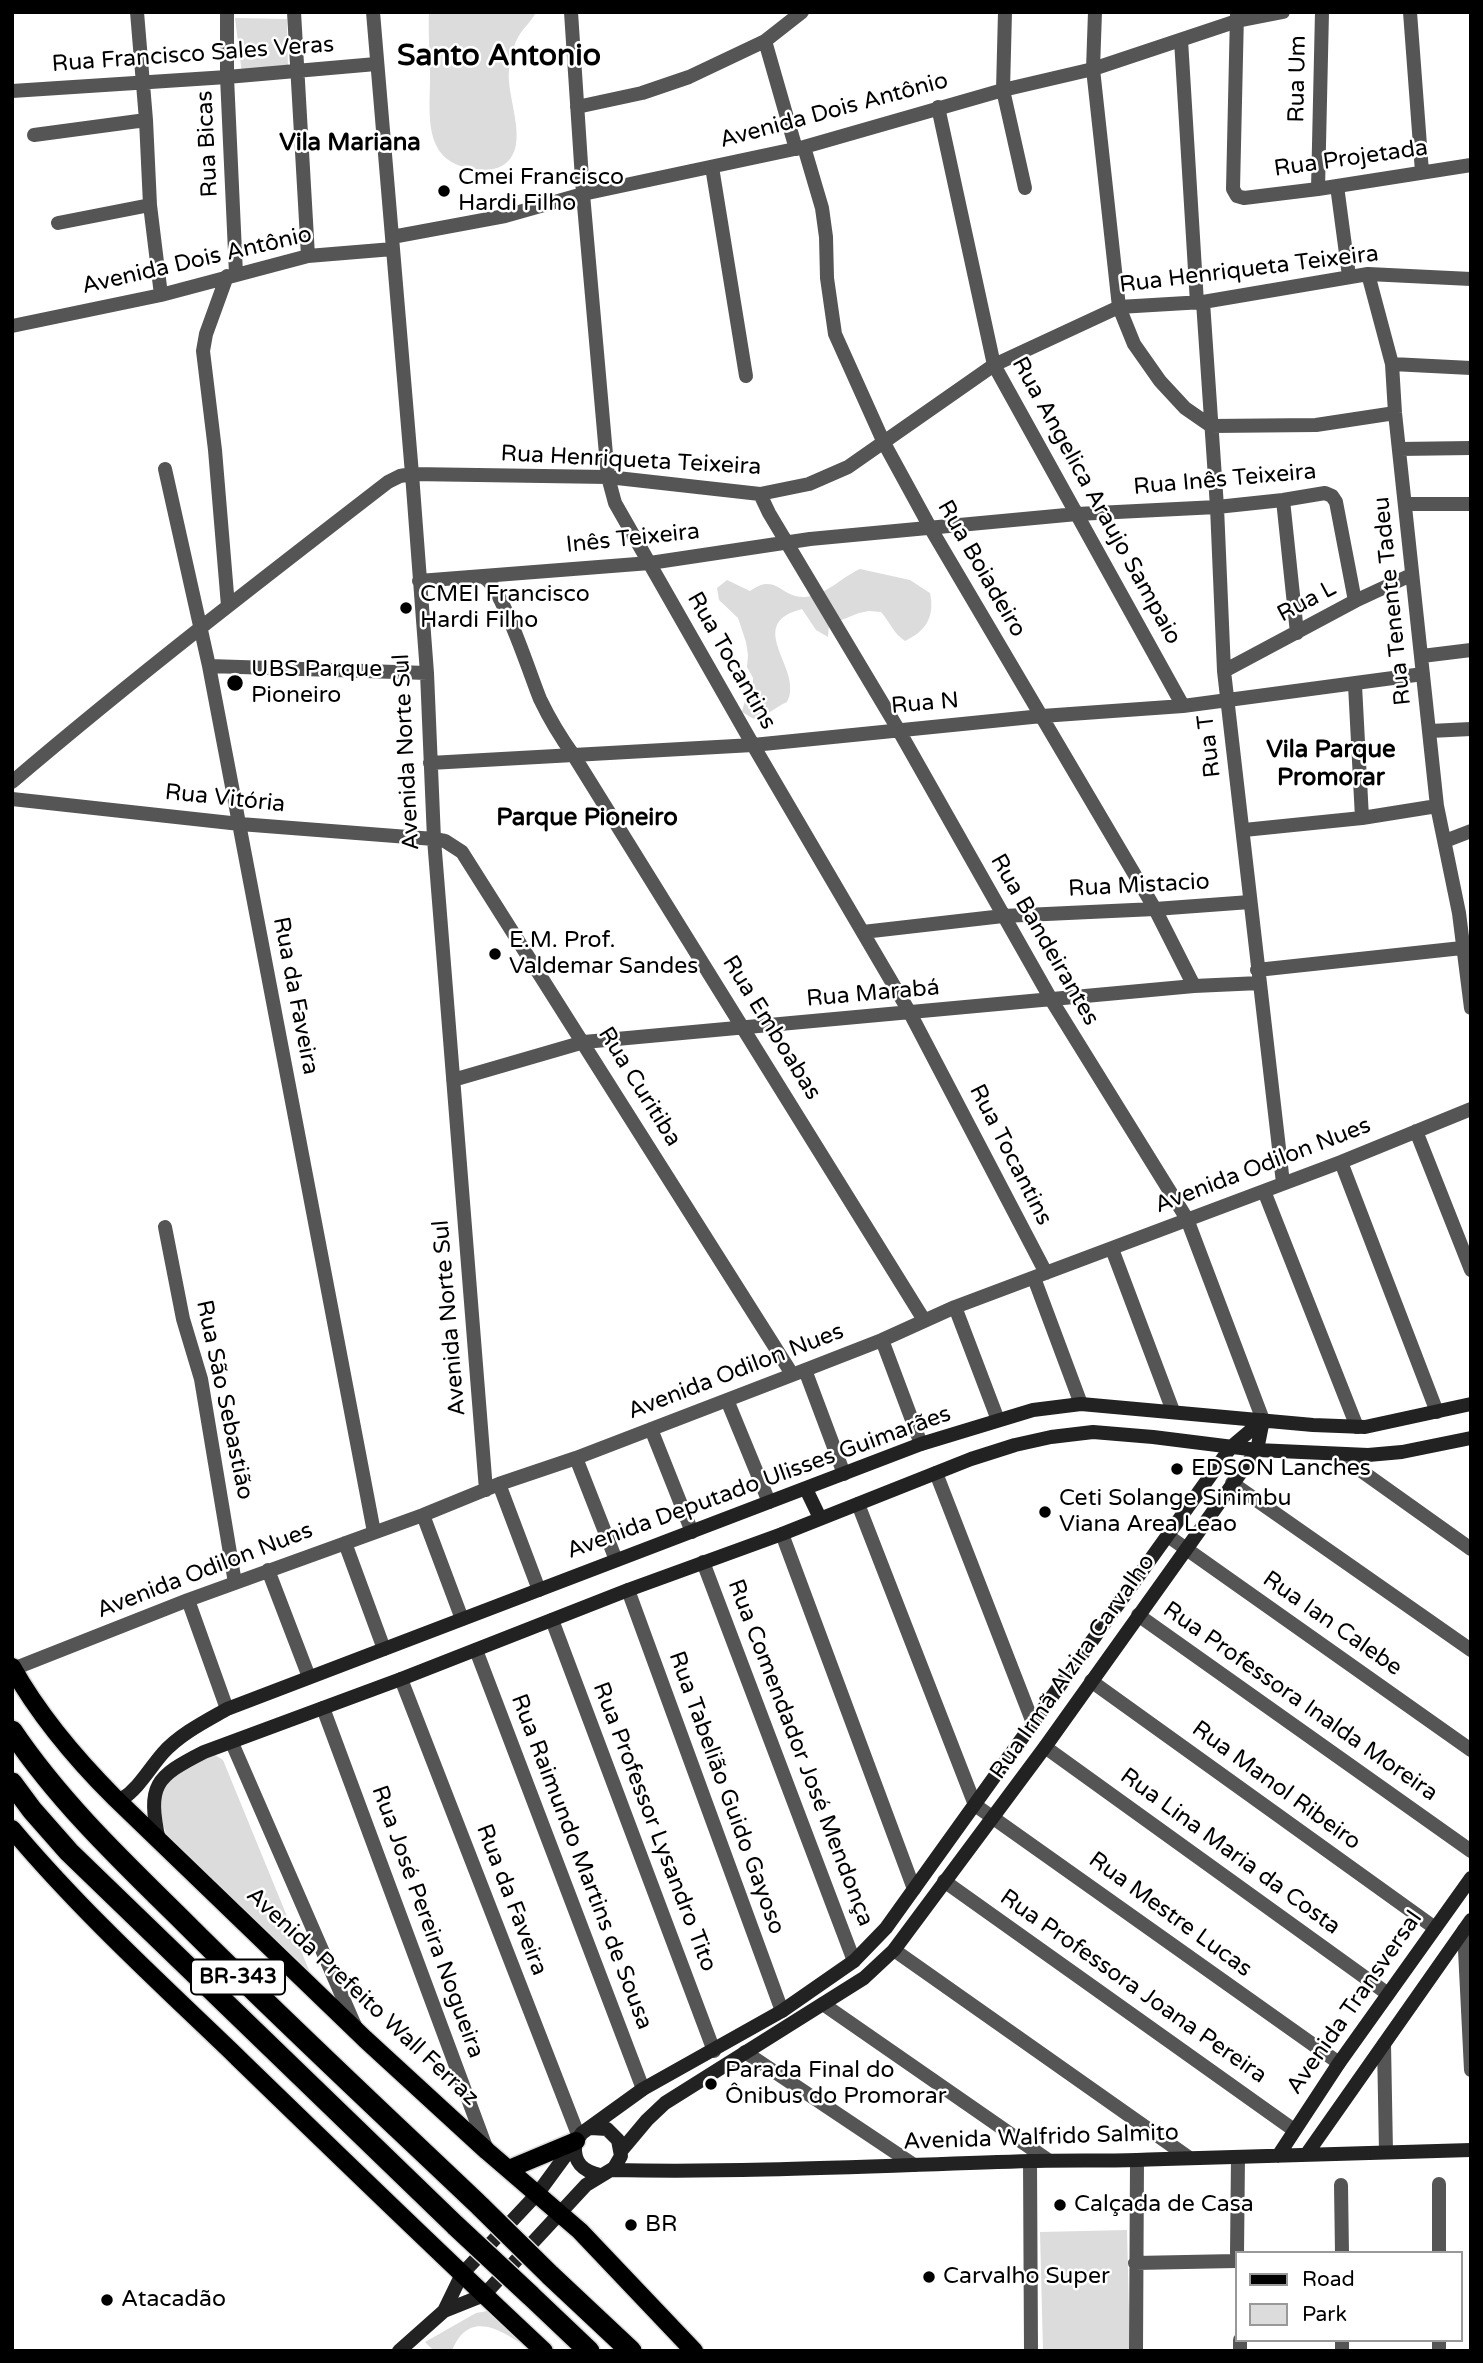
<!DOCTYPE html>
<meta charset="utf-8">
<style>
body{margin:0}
#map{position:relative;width:1483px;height:2363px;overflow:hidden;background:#fff;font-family:"Varela Round",sans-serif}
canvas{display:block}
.frame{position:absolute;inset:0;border:14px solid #000;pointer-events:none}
.legend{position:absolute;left:1235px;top:2251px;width:228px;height:91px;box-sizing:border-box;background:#fff;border:2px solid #999;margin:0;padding:9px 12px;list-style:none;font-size:21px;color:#000}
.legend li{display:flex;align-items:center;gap:14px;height:35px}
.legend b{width:35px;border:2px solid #999}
</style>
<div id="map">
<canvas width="1483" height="2363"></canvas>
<div class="frame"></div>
<ul class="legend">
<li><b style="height:9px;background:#000"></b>Road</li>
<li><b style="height:19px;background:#dcdcdc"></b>Park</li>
</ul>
</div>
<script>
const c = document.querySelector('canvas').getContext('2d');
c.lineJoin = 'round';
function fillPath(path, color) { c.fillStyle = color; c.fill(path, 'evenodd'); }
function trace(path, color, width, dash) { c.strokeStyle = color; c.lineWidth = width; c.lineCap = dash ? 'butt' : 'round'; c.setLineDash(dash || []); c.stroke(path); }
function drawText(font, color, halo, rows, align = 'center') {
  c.font = font + ' "Varela Round",sans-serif'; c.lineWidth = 5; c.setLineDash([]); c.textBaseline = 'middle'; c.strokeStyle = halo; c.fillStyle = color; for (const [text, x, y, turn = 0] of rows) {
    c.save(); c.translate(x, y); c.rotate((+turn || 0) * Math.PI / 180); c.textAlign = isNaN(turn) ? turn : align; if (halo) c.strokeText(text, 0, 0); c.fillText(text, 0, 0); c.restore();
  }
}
fillPath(new Path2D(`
 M 429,12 L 536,12 C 532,21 525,26 520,34 C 513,44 511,58 509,70 C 506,95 527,138 510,159 C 501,170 488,171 476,169 C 422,164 430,116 430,77 C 430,55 428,34 429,12 Z
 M 235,18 L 287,19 L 288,70 L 242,74 Z
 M 860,569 L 910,580 L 930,593 C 935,617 926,631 905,641 C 893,633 890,622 881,612 L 869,611 L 859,613 L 829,625 L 828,637 L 816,630 L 802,609 C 747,623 795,663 790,692 C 790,696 788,699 787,702 C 774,708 767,716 754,719 L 742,712 L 745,700 L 753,690 L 753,678 L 747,667 L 748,655 L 746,642 L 738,618 L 719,600 L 717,588 L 727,580 L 750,591 C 777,572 780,598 805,597 C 825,596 842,577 860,569 Z
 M 212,1753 L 223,1760 L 311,1975 L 166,1834 C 164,1825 158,1815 157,1806 C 155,1779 192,1765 212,1753 Z
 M 1127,2230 L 1130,2351 L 1043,2351 L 1040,2232 Z
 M 487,2311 L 497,2314 L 532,2351 C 505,2333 470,2306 452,2351 L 434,2351 L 425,2342 L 476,2313 Z`), '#dcdcdc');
const primary = new Path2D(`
 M 12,1667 C 40,1717 75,1758 115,1798 L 365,2039 L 487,2151 L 580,2231 L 694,2351
 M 12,1829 C 80,1910 159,1982 235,2055 C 337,2154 440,2254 544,2351
 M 509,2169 L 576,2141`);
const highway = new Path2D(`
 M 12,1731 C 60,1802 121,1860 182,1920 C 280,2018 381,2112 481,2207
 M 12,1783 L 32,1810 L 69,1852 L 456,2226
 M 550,2275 L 631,2351
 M 530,2295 L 589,2351`);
trace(primary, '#dbdbdb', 21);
trace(highway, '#dbdbdb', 24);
trace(new Path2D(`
 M 137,12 L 146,120 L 150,205 L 161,295
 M 227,12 L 227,77 L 236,274
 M 294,12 L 308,256
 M 373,12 L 412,474 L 427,673 L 434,839 L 486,1490
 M 571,12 L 583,194 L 608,477 L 615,503 L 753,745 L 910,1013 L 1046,1273
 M 1005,12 L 1003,90 L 1025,188
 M 1095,12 L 1093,69 L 1119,307 L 1134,344 L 1160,381 L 1185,408 L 1211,426 L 1316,425 L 1395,413
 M 1410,12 L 1422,172
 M 1237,14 L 1233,189 L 1237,196 L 1244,198 L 1318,189 L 1471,165
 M 1181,40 L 1197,303
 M 765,41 L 796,149
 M 12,91 L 227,77 L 376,64
 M 577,107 L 642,93 L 689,77 L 765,41 L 802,12
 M 938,107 L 994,365 L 1183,706
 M 34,135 L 146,120
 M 804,147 L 822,208 L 826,237 L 827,278 L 835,334 L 884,443 L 931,529 L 1155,909 L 1194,986
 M 712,167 L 746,376
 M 1337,186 L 1349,276
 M 1318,189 L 1322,12
 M 58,223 L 150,205
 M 392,237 L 505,216 L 583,194 L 804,147 L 1003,90 L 1093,69 L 1237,21 L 1283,12
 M 1368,274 L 1392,364 L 1395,413 L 1437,806 L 1459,913 L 1471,1008
 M 227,276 L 206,334 L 203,351 L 215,450 L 228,606
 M 1203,302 L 1217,507 L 1224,671 L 1283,1183
 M 12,326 L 161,295 L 308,256 L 393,249
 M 1392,364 L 1471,368
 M 1399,449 L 1471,448
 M 165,469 L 209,666 L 374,1532
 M 760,494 L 769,513 L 898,729 L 1052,1001 L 1187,1219 L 1263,1420
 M 1283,500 L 1297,633
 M 1405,504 L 1471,504
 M 483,577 C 502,585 530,675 540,699 C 550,720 561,738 574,756 L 924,1320
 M 419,581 L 650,563 L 810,539 L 1077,514 L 1217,507 L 1283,500 L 1325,493 L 1332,496 L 1336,502 L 1355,601
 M 1422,656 L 1471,650
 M 209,666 L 427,673
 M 1224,671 L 1355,601 L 1411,575
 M 1355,685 L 1362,818
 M 1430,731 L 1471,729
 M 430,763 L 753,745 L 1042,716 L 1183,706 L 1423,674
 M 12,782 C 134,678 261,580 388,482 L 400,476 L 412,474 L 608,477 L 760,494 L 809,484 L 848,467 L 994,365 L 1119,307 L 1203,302 L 1368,274 L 1471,279
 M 12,799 L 240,824 L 434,839 L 445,841 L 462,852 L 792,1374
 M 1244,830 L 1362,818 L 1437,806
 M 1445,841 L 1471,831
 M 863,932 L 1003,916 L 1155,909 L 1250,902
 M 1257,970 L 1462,948
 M 453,1080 L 584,1042 L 1194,986 L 1260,983
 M 1416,1131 L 1471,1270
 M 1341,1162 L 1437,1412
 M 1264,1191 L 1357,1427
 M 165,1227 L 183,1319 L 201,1379 L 235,1583
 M 1112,1249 L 1173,1411
 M 1034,1278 L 1081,1404
 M 955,1307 L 998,1420
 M 882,1340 L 921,1444
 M 805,1370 L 844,1474
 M 727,1400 L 769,1502
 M 651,1429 L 692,1532
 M 1339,1455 L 1471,1549
 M 576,1458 L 616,1560
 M 936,1473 L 1033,1723
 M 1232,1483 L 1471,1650
 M 499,1484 L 539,1590
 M 858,1504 L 975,1805 L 1339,2063
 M 423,1515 L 462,1619
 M 782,1534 L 914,1889
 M 1168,1536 L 1471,1750
 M 345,1543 L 384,1649
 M 703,1562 L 854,1961
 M 268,1570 L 309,1677
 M 628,1590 L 782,2011
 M 188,1600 L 227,1709
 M 1138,1615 L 1471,1851
 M 552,1620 L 714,2051
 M 476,1650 L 643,2089
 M 13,1669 L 188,1600 L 423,1515 L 499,1484 L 576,1458 L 805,1370 L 882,1340 L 955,1307 L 1341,1162 L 1471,1109
 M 401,1679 L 579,2137
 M 1091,1681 L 1435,1928
 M 323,1708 L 487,2150
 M 232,1743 L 356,2028
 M 1045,1747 L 1388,1994
 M 944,1881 L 1294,2130
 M 1464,1930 L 1471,2070
 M 894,1950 L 1188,2157
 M 823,2004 L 1048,2160
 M 1384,2044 L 1386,2152
 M 745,2052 L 914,2165
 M 1030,2161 L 1031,2351
 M 1439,2184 L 1439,2253
 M 1341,2185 L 1342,2253
 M 1237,2253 L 1238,2157
 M 1135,2263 L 1236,2261
 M 1240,2340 L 1240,2351
 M 1342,2340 L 1342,2351
 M 1439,2340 L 1439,2351
 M 1136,2351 L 1137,2160`), '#555', 14);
trace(new Path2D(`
 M 806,1489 L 820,1518
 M 115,1798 L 122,1799 C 139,1788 149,1769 163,1753 C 180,1734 206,1721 227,1709 L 921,1444 L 1033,1410 L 1081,1404 L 1313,1425 L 1365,1427 L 1471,1404
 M 159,1841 C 147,1785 155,1777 204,1752 L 401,1679 L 628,1590 L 782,1534 L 971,1459 L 1015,1445 L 1051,1437 L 1093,1432 L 1153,1437 L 1257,1450 L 1368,1455 L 1402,1452 L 1471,1438
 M 575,2146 C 574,2163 583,2171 600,2175
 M 621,2151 L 647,2120 L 665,2103 L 864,1978 L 894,1950 L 1045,1747 L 1257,1450 L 1263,1420
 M 1306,2155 L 1471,1920
 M 1278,2156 L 1339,2063 L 1471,1878
 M 612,2170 C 752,2173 891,2165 1031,2161 C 1066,2160 1101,2161 1137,2160 C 1248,2156 1359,2153 1471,2150
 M 444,2311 L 462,2274 L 538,2193 L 582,2133 L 643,2089 L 782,2011 L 854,1961 L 886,1928 L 1231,1447 L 1263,1420
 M 399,2351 L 444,2311 L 484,2295 L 586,2185 L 614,2168 L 621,2156 L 618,2140 L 607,2129 L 591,2128`), '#222', 14);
trace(primary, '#000', 18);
trace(highway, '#000', 21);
const highwayBridge = new Path2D(`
 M 481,2207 L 550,2275
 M 456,2226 L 530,2295`);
trace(highwayBridge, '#dbdbdb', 24, []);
trace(highwayBridge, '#000', 21);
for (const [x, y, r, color] of [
 [444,191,7,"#000"],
 [406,608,7,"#000"],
 [235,683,9,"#000"],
 [495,954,7,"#000"],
 [1177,1469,7,"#000"],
 [1045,1512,7,"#000"],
 [711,2084,7,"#000"],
 [1060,2205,7,"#000"],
 [631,2225,7,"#000"],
 [929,2277,7,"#000"],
 [107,2300,7,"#000"]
]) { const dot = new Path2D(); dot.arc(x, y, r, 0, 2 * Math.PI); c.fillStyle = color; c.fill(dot); trace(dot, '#fff', 2.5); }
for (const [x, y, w] of [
 [238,1977,94]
]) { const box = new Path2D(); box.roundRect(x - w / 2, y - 17.5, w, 35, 5); c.fillStyle = '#fff'; c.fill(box); trace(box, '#000', 2); }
drawText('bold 21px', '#000', null, [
 ["BR-343",238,1977]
]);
drawText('23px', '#000', '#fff', [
 ["Rua Francisco Sales Veras",193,55,-4],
 ["Rua Um",1298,79,-89],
 ["Avenida Dois Antônio",834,111,-15],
 ["Rua Bicas",208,144,-93],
 ["Rua Projetada",1351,159,-8],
 ["Avenida Dois Antônio",197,261,-13],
 ["Rua Henriqueta Teixeira",1249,270,-7],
 ["Rua Henriqueta Teixeira",631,461,3],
 ["Rua Inês Teixeira",1225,480,-5],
 ["Rua Angelica Araujo Sampaio",1096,501,61],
 ["Inês Teixeira",633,539,-6],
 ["Rua Boiadeiro",981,569,60],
 ["Rua Tenente Tadeu",1393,601,-96],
 ["Rua L",1307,602,-28],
 ["Rua Tocantins",731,661,60],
 ["Rua N",925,704,-5],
 ["Rua T",1210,746,-97],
 ["Avenida Norte Sul",407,752,-93],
 ["Rua Vitória",225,799,6],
 ["Rua Mistacio",1139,886,-3],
 ["Rua Bandeirantes",1044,940,60],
 ["Rua Marabá",873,994,-5],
 ["Rua da Faveira",295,996,79],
 ["Rua Emboabas",771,1028,58],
 ["Rua Curitiba",639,1087,58],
 ["Rua Tocantins",1010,1155,63],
 ["Avenida Odilon Nues",1263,1166,-21],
 ["Avenida Norte Sul",450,1318,-95],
 ["Avenida Odilon Nues",736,1372,-21],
 ["Rua São Sebastião",224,1400,78],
 ["Avenida Deputado Ulisses Guimarães",759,1483,-20],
 ["Avenida Odilon Nues",205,1571,-21],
 ["Rua Ian Calebe",1332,1624,35],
 ["Rua Irmã Alzira Carvalho",1073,1667,-55],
 ["Rua Professora Inalda Moreira",1300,1702,35],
 ["Rua Comendador José Mendonça",800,1753,69],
 ["Rua Manol Ribeiro",1276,1786,36],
 ["Rua Tabelião Guido Gayoso",726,1793,70],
 ["Rua Professor Lysandro Tito",654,1827,69],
 ["Rua Lina Maria da Costa",1230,1852,36],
 ["Rua Raimundo Martins de Sousa",581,1862,69],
 ["Rua da Faveira",511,1900,69],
 ["Rua Mestre Lucas",1170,1915,36],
 ["Rua José Pereira Nogueira",427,1922,70],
 ["Rua Professora Joana Pereira",1133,1987,35],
 ["Avenida Prefeito Wall Ferraz",362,1997,43],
 ["Avenida Transversal",1355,2003,-55],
 ["Avenida Walfrido Salmito",1041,2138,-2]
]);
drawText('23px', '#000', '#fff', [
 ["Cmei Francisco",458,178],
 ["Hardi Filho",458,204],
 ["CMEI Francisco",420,595],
 ["Hardi Filho",420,621],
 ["UBS Parque",251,670],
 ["Pioneiro",251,696],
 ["E.M. Prof.",509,941],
 ["Valdemar Sandes",509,967],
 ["EDSON Lanches",1191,1469],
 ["Ceti Solange Sinimbu",1059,1499],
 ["Viana Area Leao",1059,1525],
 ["Parada Final do",725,2071],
 ["Ônibus do Promorar",725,2097],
 ["Calçada de Casa",1074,2205],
 ["BR",645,2225],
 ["Carvalho Super",943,2277],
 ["Atacadão",121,2300]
], 'left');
drawText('bold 24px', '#000', '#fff', [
 ["Vila Mariana",350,144],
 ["Vila Parque",1331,751],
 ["Promorar",1331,779],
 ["Parque Pioneiro",587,819]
]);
drawText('bold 30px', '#000', '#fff', [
 ["Santo Antonio",499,57]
]);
</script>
